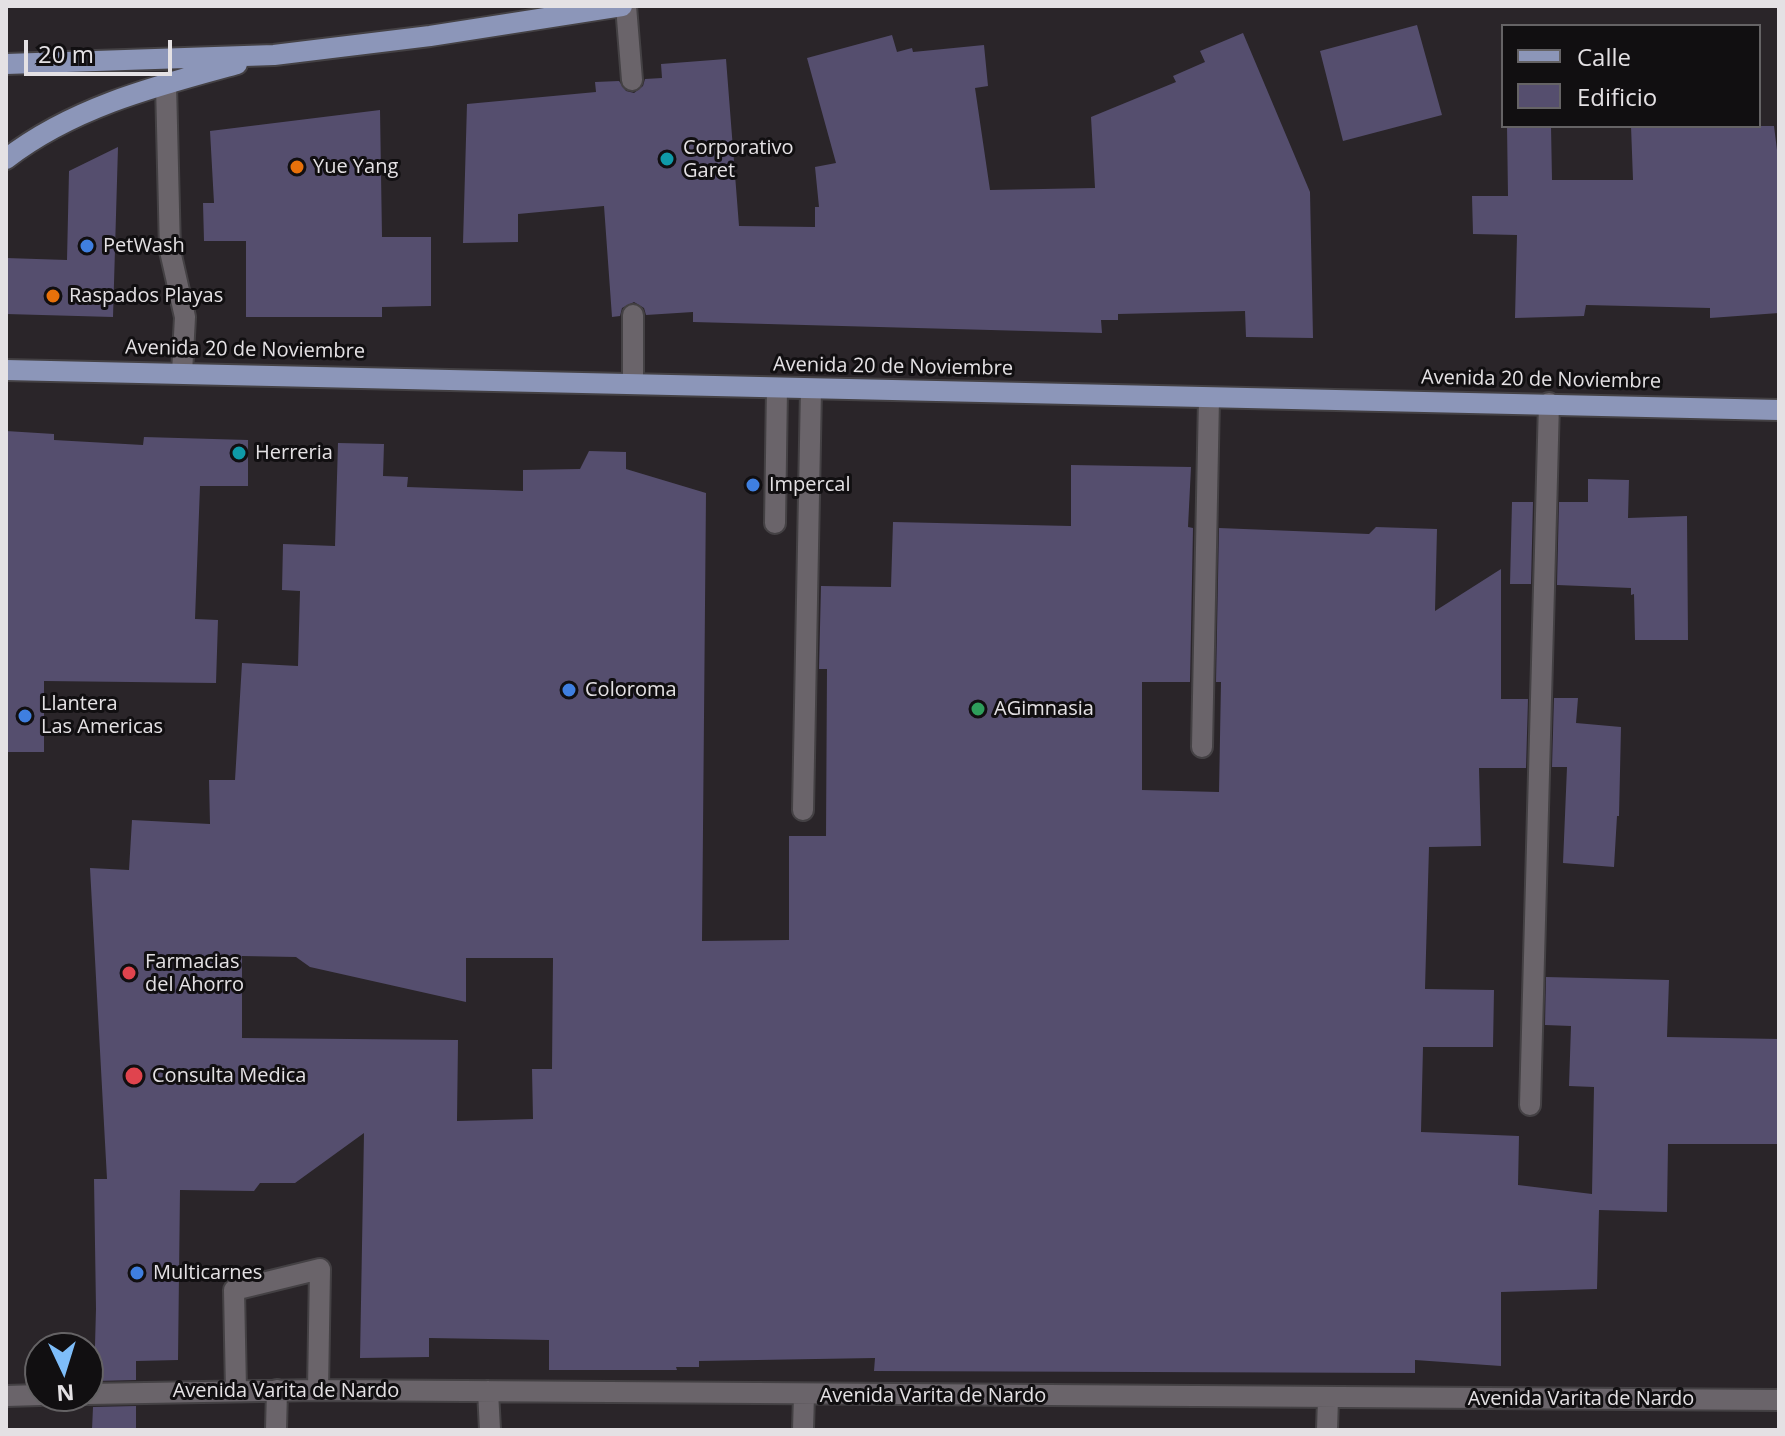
<!DOCTYPE html>
<style>
body{margin:0}
#map{position:relative;width:1785px;height:1436px;overflow:hidden;background:#2a2529;font-family:"Open Sans",sans-serif}
canvas{display:block}
.frame{position:absolute;inset:0;border:8px solid #e4e1e4;pointer-events:none}
.legend{position:absolute;left:1501px;top:24px;width:260px;height:104px;box-sizing:border-box;background:#110f11;border:2px solid #656365;margin:0;padding:10px 14px;list-style:none;font-size:24px;color:#e4e1e4}
.legend li{display:flex;align-items:center;gap:16px;height:40px}
.legend b{width:40px;border:2px solid #656365}
.north{position:absolute;left:24px;top:1332px;width:80px;height:80px;box-sizing:border-box;background:#110f11;border:2px solid #656365;border-radius:50%;rotate:176deg;font-size:22px;font-weight:700;line-height:32px;text-align:center;color:#e4e1e4}
.north::after{content:'';display:block;margin:auto;width:28px;height:36px;background:#7ebdf9;clip-path:polygon(50% 0,100% 100%,50% 72%,0 100%)}
.scale{position:absolute;left:24px;top:40px;width:148px;height:36px;box-sizing:border-box;border:4px solid #e4e1e4;border-top:0;padding-left:10px;font-size:24px;line-height:28px;white-space:nowrap;color:#e4e1e4;-webkit-text-stroke:6px #110f11;paint-order:stroke}
</style>
<div id="map">
<canvas width="1785" height="1436"></canvas>
<div class="frame"></div>
<ul class="legend">
<li><b style="height:10px;background:#8c96b9"></b>Calle</li>
<li><b style="height:22px;background:#554e6e"></b>Edificio</li>
</ul>
<div class="north">N</div>
<div class="scale">20 m</div>
</div>
<script>
const c = document.querySelector('canvas').getContext('2d');
c.lineJoin = 'round';
function fillPath(path, color) { c.fillStyle = color; c.fill(path, 'evenodd'); }
function trace(path, color, width, dash) { c.strokeStyle = color; c.lineWidth = width; c.lineCap = dash ? 'butt' : 'round'; c.setLineDash(dash || []); c.stroke(path); }
function drawText(font, color, halo, rows, align = 'center') {
  c.font = font + ' "Open Sans",sans-serif'; c.lineWidth = 6; c.setLineDash([]); c.textBaseline = 'middle'; c.strokeStyle = halo; c.fillStyle = color; for (const [text, x, y, turn = 0] of rows) {
    c.save(); c.translate(x, y); c.rotate((+turn || 0) * Math.PI / 180); c.textAlign = isNaN(turn) ? turn : align; if (halo) c.strokeText(text, 0, 0); c.fillText(text, 0, 0); c.restore();
  }
}
fillPath(new Path2D(`
 M 1417,25 L 1442,115 L 1343,141 L 1320,51 Z
 M 1243,33 L 1310,192 L 1313,338 L 1246,337 L 1245,311 L 1118,314 L 1118,320 L 1101,320 L 1102,333 L 693,322 L 693,312 L 646,315 L 644,308 L 634,302 L 622,308 L 620,316 L 612,317 L 604,206 L 518,214 L 518,242 L 463,243 L 467,104 L 596,92 L 595,82 L 619,81 L 626,91 L 634,93 L 643,86 L 645,79 L 662,78 L 661,64 L 726,59 L 739,226 L 815,227 L 815,207 L 819,207 L 815,167 L 836,163 L 807,58 L 892,35 L 897,52 L 912,48 L 913,52 L 984,45 L 988,86 L 975,88 L 990,190 L 1095,188 L 1091,117 L 1176,82 L 1173,76 L 1205,62 L 1200,51 Z
 M 380,110 L 382,237 L 431,237 L 431,306 L 382,307 L 382,317 L 246,317 L 246,241 L 204,241 L 203,203 L 214,203 L 210,131 Z
 M 1507,126 L 1551,126 L 1552,180 L 1633,180 L 1631,126 L 1774,126 L 1779,166 L 1779,313 L 1710,318 L 1710,308 L 1586,305 L 1584,316 L 1515,318 L 1517,235 L 1473,234 L 1472,196 L 1508,196 Z
 M 118,147 L 113,317 L 6,314 L 6,258 L 67,260 L 69,171 Z
 M 6,431 L 54,434 L 54,440 L 143,445 L 144,437 L 248,440 L 248,486 L 200,486 L 195,619 L 218,620 L 216,683 L 44,681 L 44,752 L 6,752 Z
 M 338,443 L 384,444 L 383,476 L 408,477 L 407,487 L 523,491 L 523,470 L 580,469 L 589,451 L 626,452 L 626,469 L 706,493 L 702,941 L 789,940 L 789,836 L 826,836 L 827,669 L 819,669 L 821,586 L 891,587 L 893,522 L 1071,526 L 1071,465 L 1191,467 L 1188,527 L 1193,528 L 1190,682 L 1142,682 L 1142,790 L 1219,792 L 1221,682 L 1216,682 L 1219,528 L 1369,534 L 1376,527 L 1437,529 L 1435,611 L 1501,569 L 1501,699 L 1528,699 L 1526,768 L 1479,768 L 1481,846 L 1429,847 L 1425,989 L 1494,990 L 1493,1047 L 1423,1047 L 1421,1132 L 1519,1136 L 1518,1185 L 1592,1194 L 1594,1087 L 1569,1086 L 1571,1026 L 1545,1025 L 1546,977 L 1669,980 L 1667,1037 L 1779,1039 L 1779,1144 L 1668,1144 L 1667,1212 L 1599,1210 L 1597,1289 L 1501,1292 L 1501,1366 L 1415,1360 L 1415,1373 L 874,1371 L 875,1358 L 699,1361 L 699,1367 L 676,1367 L 677,1370 L 549,1370 L 549,1340 L 429,1338 L 429,1357 L 360,1358 L 364,1133 L 295,1183 L 260,1183 L 254,1191 L 180,1190 L 178,1360 L 136,1361 L 136,1380 L 94,1381 L 96,1309 L 94,1179 L 107,1179 L 90,868 L 129,870 L 132,820 L 210,824 L 209,780 L 235,780 L 242,663 L 298,666 L 300,591 L 282,590 L 283,544 L 335,546 ZM 242,956 L 296,957 L 310,967 L 466,1002 L 466,958 L 553,958 L 552,1069 L 532,1069 L 533,1119 L 457,1121 L 458,1040 L 242,1038 Z
 M 1588,479 L 1629,480 L 1628,518 L 1687,516 L 1688,640 L 1635,640 L 1634,594 L 1631,595 L 1631,588 L 1557,585 L 1559,502 L 1588,502 Z
 M 1512,502 L 1533,502 L 1531,584 L 1510,584 Z
 M 1554,698 L 1578,698 L 1576,723 L 1621,727 L 1619,816 L 1617,816 L 1614,867 L 1563,863 L 1567,767 L 1552,767 Z
 M 136,1406 L 136,1430 L 92,1430 L 93,1407 Z`), '#554e6e');
const minor = new Path2D(`
 M 626,6 L 632,80
 M 166,84 L 170,251 L 185,317 L 182,373
 M 633,384 L 633,315
 M 775,523 L 777,388
 M 1202,747 L 1209,398
 M 803,810 L 811,389
 M 1530,1105 L 1549,403
 M 236,1390 L 234,1290 L 320,1269 L 318,1390
 M 488,1391 L 490,1430
 M 88,1394 L 318,1390 L 1779,1400
 M 6,1396 L 40,1395
 M 276,1430 L 277,1390
 M 803,1430 L 804,1395
 M 1327,1430 L 1328,1399`);
const major = new Path2D(`
 M 6,64 L 274,55 L 430,36 L 622,6
 M 6,159 C 73,107 156,86 237,64
 M 6,370 L 1779,410`);
trace(minor, '#444144', 24);
trace(major, '#444144', 24);
trace(minor, '#6a646a', 20);
trace(major, '#8c96b9', 20);
for (const [x, y, r, color] of [
 [667,159,8,"#0f9aa8"],
 [297,167,8,"#e8710a"],
 [87,246,8,"#3f7fe0"],
 [53,296,8,"#e8710a"],
 [239,453,8,"#0f9aa8"],
 [753,485,8,"#3f7fe0"],
 [569,690,8,"#3f7fe0"],
 [978,709,8,"#2e9e5b"],
 [25,716,8,"#3f7fe0"],
 [129,973,8,"#e0444e"],
 [134,1076,10,"#e0444e"],
 [137,1273,8,"#3f7fe0"]
]) { const dot = new Path2D(); dot.arc(x, y, r, 0, 2 * Math.PI); c.fillStyle = color; c.fill(dot); trace(dot, '#110f11', 3); }
drawText('20px', '#e4e1e4', '#110f11', [
 ["Corporativo",683,148],
 ["Garet",683,171],
 ["Yue Yang",313,167],
 ["PetWash",103,246],
 ["Raspados Playas",69,296],
 ["Herreria",255,453],
 ["Impercal",769,485],
 ["Coloroma",585,690],
 ["Llantera",41,704],
 ["Las Americas",41,727],
 ["AGimnasia",994,709],
 ["Farmacias",145,962],
 ["del Ahorro",145,985],
 ["Consulta Medica",152,1076],
 ["Multicarnes",153,1273]
], 'left');
drawText('20px', '#e4e1e4', '#110f11', [
 ["Avenida 20 de Noviembre",245,350,1],
 ["Avenida 20 de Noviembre",893,367,1],
 ["Avenida 20 de Noviembre",1541,380,1],
 ["Avenida Varita de Nardo",286,1391],
 ["Avenida Varita de Nardo",933,1396],
 ["Avenida Varita de Nardo",1581,1399]
]);
</script>
